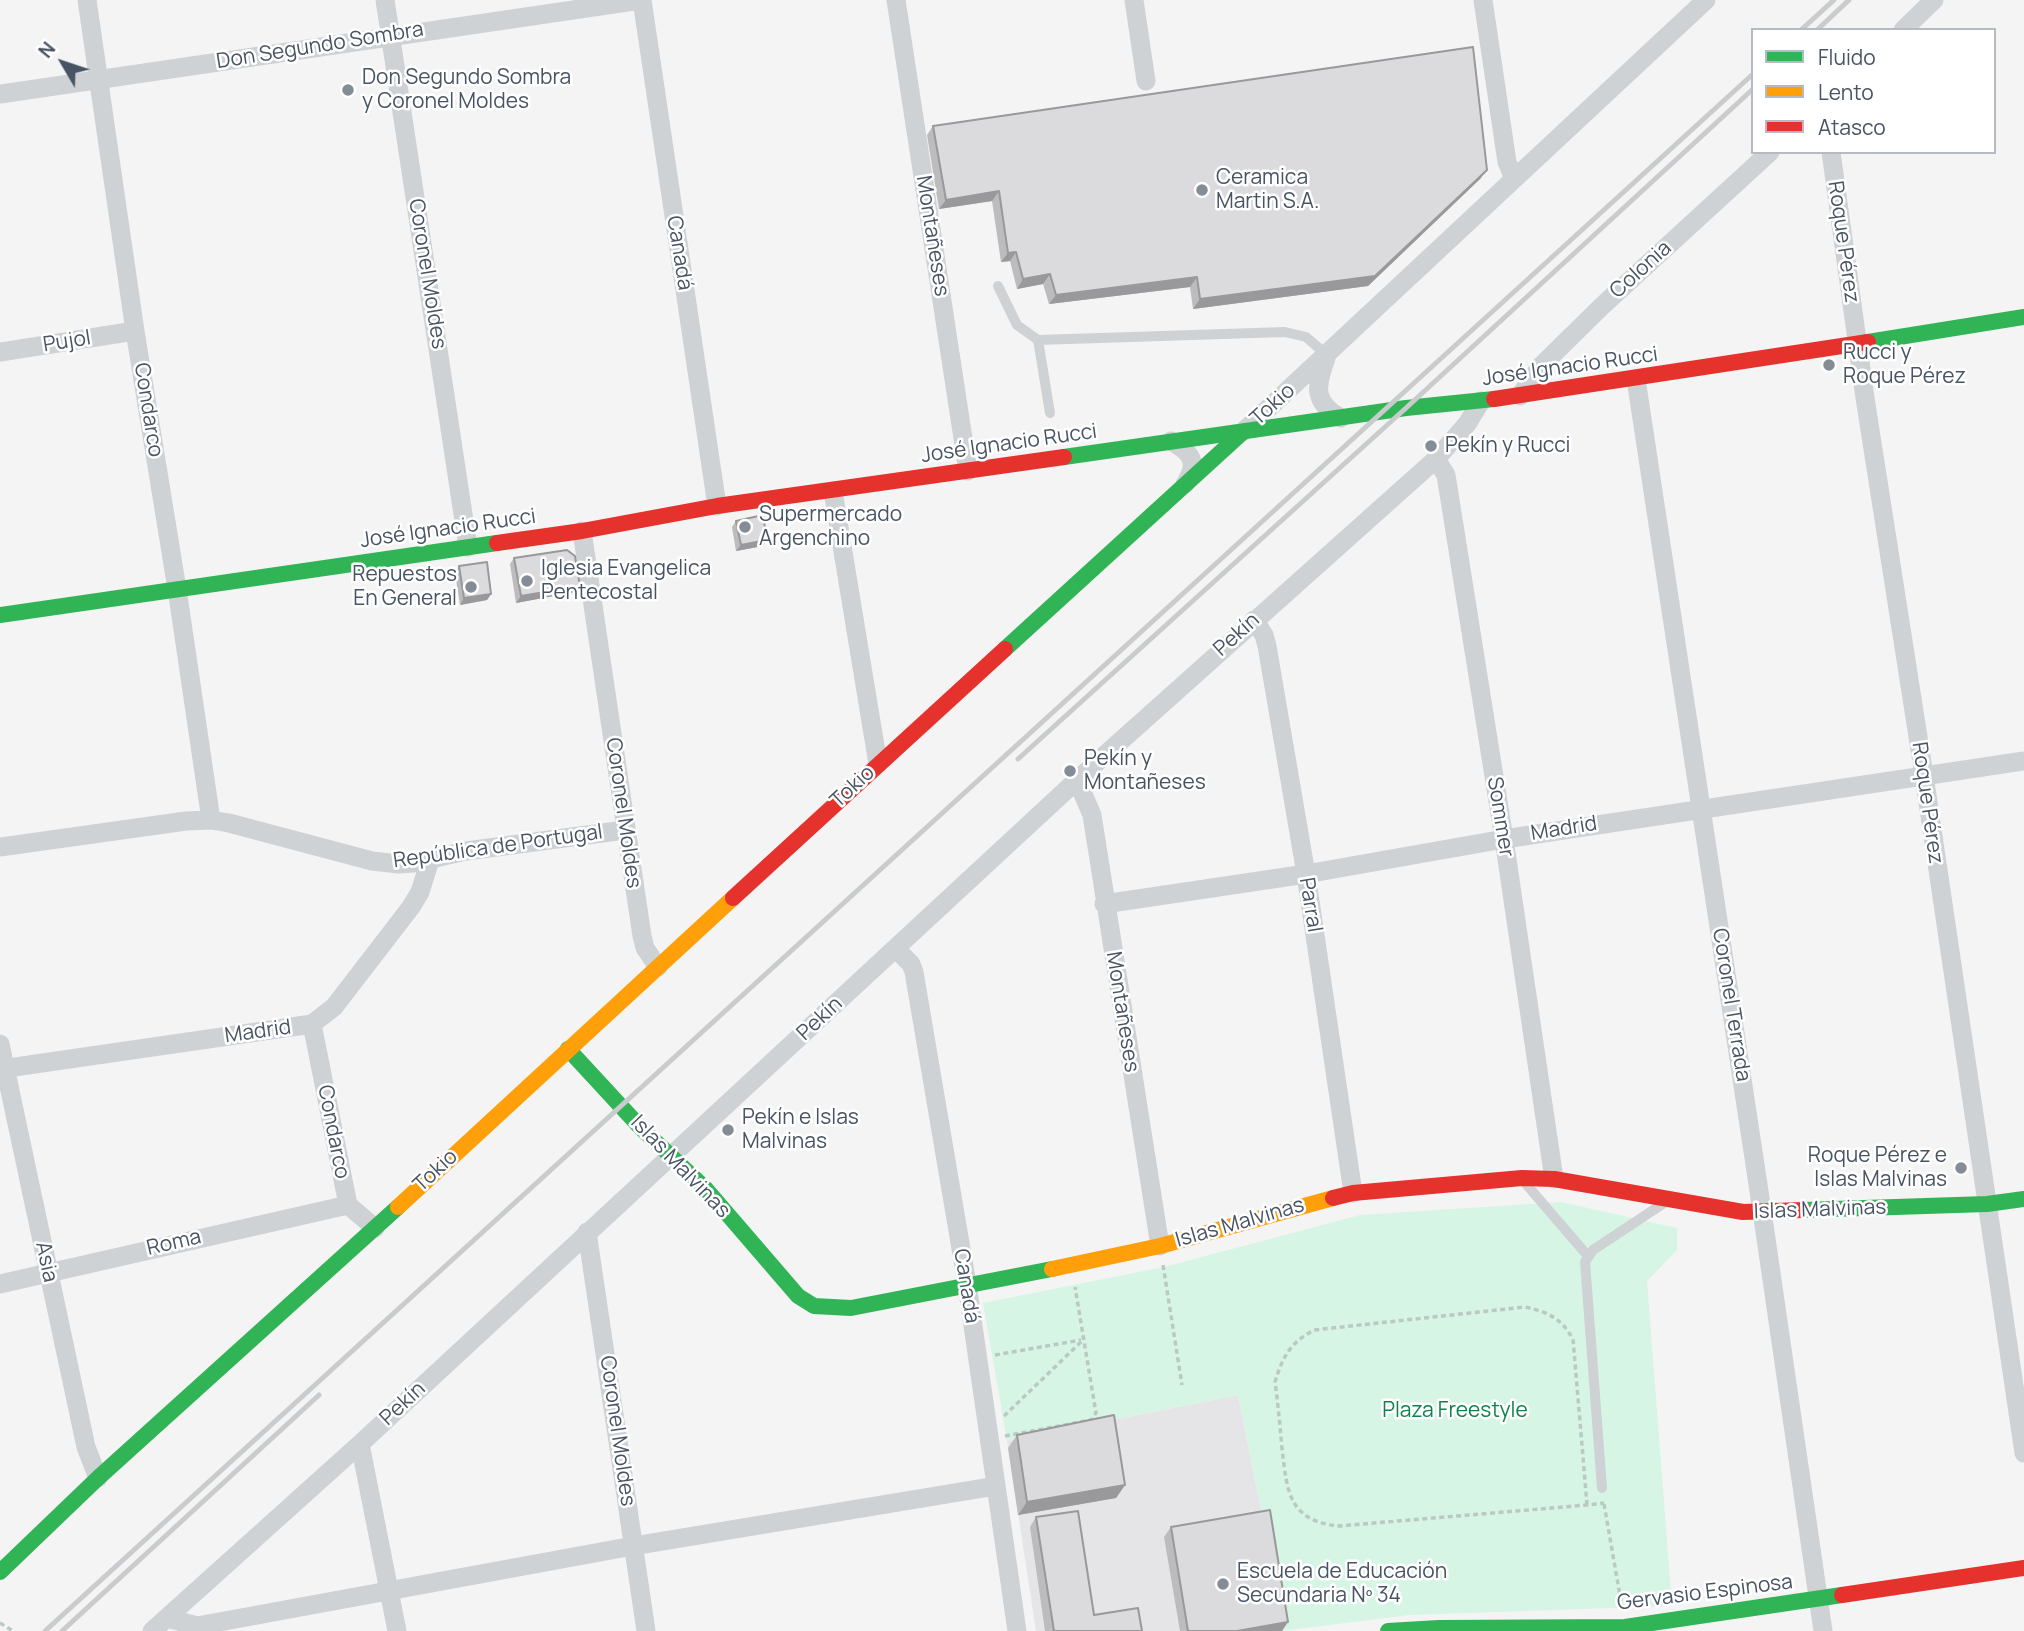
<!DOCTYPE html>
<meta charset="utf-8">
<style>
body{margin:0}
#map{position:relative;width:2024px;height:1631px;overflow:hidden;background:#f4f4f4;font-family:Manrope,sans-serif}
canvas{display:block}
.legend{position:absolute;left:1751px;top:28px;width:245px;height:126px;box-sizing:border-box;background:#fff;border:2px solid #b6bbc1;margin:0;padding:9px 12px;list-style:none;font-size:21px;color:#485463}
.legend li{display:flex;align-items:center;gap:14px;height:35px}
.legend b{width:35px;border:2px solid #b6bbc1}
.north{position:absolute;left:28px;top:28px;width:70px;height:70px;-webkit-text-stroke:5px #fff;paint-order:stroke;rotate:309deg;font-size:19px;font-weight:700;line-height:28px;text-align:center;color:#485463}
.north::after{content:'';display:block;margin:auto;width:24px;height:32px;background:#485463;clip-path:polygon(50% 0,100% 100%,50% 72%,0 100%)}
</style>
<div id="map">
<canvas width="2024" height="1631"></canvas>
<ul class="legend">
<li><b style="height:9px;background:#30b455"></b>Fluido</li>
<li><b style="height:9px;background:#ff9f0a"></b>Lento</li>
<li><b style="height:9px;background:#e5322d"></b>Atasco</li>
</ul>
<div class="north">N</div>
</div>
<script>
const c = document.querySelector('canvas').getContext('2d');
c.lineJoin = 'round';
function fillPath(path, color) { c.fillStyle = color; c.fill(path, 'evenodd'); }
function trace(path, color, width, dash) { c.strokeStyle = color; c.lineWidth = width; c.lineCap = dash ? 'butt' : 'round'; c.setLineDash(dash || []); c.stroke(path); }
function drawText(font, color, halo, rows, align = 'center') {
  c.font = font + ' Manrope,sans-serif'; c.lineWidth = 5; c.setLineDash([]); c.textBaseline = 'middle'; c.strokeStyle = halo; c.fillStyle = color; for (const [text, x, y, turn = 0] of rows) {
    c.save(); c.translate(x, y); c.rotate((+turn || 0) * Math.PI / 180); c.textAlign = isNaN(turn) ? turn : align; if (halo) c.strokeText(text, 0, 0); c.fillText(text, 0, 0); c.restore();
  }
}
fillPath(new Path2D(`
 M 1238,1395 L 1263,1520 L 1281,1631 L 1036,1631 L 1007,1441 Z`), '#e5e5e7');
fillPath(new Path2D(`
 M 1561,1202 L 1677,1228 L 1677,1250 L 1647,1281 L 1672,1606 L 1410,1615 L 1281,1631 L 1263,1520 L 1238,1395 L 1007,1441 L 983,1303 L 1164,1267 L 1360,1215 Z`), '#d7f5e4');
trace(new Path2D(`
 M 1163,1265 L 1182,1385
 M 995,1355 L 1081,1340
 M 1004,1416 L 1083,1340
 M 1005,1436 L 1091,1420 L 1096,1413 L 1075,1287
 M 1604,1504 L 1622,1607
 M 1587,1505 L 1573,1339 C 1561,1318 1548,1312 1525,1307 L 1314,1330 C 1290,1343 1283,1356 1275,1382 C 1278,1404 1280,1426 1282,1448 C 1287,1491 1288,1521 1339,1526 L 1587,1505 L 1604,1503
 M 0,1623 L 13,1631`), '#bbc9c5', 3.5, [5, 3.5]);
trace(new Path2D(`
 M 998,286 L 1017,325 L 1038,340 L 1285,332 L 1306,337 L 1327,355
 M 1038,340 L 1050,413
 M 1526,1184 L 1587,1255
 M 1602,1488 L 1585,1262 L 1593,1250 L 1664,1203`), '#cfd2d5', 10);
trace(new Path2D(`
 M 87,0 L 135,331 L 177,589 L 211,820
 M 385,0 L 468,547
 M 642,0 L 717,506
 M 896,0 L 968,471
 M 1134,0 L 1146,81
 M 1483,0 L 1507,162 L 1514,179
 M 1903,30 L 1934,0
 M 0,94 L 641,0
 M 1831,152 L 1865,398 L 1924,775 L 2024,1453
 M 0,352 L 135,331
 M 1326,358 C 1316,386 1312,402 1341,418
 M 1636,379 L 1762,1211 L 1823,1631
 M 1520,396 L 1540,367 L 1601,307 L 1770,152
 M 1244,431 L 1706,0
 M 1171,441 C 1192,453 1199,462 1185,484
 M 1436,459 L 1446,475 L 1504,839 L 1554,1179
 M 833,491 L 878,764
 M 582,531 L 642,936 L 645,948 L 658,967
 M 1254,620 L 1264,635 L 1267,646 L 1306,874 L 1353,1193
 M 1077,780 L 1092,815 L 1160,1246
 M 0,847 L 186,821 L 211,820 L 229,823 L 372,861 L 399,864 L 413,863 L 466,851 L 625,830
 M 1104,904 L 1306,874 L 1504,839 L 2024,761
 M 896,949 L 911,964 L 914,972 L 967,1284 L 1017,1631
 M 312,1024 L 348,1205 L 375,1228
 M 0,1044 L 86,1447 L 98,1478
 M 0,1069 L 312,1024 L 334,1007 L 411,907 L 420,892 L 430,860
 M 587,1232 L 646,1631
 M 0,1284 L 348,1205
 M 360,1444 L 397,1631
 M 167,1618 L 197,1626 L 633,1546 L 996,1486
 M 152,1631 L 360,1444 L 1077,780 L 1436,459 L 1467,424 L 1481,401`), '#cfd2d5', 19);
trace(new Path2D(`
 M 1868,342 L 2024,317
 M 1064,457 L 1406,408 L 1494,399
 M 0,615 L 497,543
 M 1005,649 L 1244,431
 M 568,1049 L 641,1128 L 705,1188 L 798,1296 L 814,1306 L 851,1308 L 1052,1269
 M 1803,1210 L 1987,1204 L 2024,1199
 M 0,1572 L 98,1478 L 398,1207
 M 1388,1631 L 1439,1628 L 1625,1627 L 1842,1595`), '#30b455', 16);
trace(new Path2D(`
 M 398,1207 L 733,898
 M 1052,1269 L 1160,1246 L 1333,1198`), '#ff9f0a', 16);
trace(new Path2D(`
 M 1494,399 L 1868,342
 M 497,543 L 582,531 L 717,506 L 1064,457
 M 733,898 L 1005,649
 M 1333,1198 L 1353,1193 L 1522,1178 L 1554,1179 L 1743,1212 L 1803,1210
 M 1842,1595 L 2024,1568`), '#e5322d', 16);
trace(new Path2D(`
 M 1801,30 L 1834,0
 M 1817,30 L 1849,0
 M 1018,759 L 1406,408 L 1753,89
 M 45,1631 L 1753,74
 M 62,1631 L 319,1395`), '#c9cbcd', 5);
fillPath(new Path2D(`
 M 933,126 L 1487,170 L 1480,179 L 1368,286 L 1193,309 L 1190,287 L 1049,304 L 1043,284 L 1017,289 L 1010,261 L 1001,262 L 992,201 L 939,209 L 927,135 Z
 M 736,521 L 763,546 L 736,551 L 732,527 Z
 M 514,558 L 580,586 L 575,592 L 516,603 L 510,564 Z
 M 459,566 L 491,594 L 487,600 L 460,605 L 455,573 Z
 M 1017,1435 L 1125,1485 L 1116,1498 L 1018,1515 L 1008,1448 Z
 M 1036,1517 L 1094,1615 L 1142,1631 L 1045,1631 L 1030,1527 Z
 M 1171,1527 L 1282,1631 L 1180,1631 L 1164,1537 Z`), '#bcbcbf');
fillPath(new Path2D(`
 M 1487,170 L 1480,179 L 1368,286 L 1193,309 L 1200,299 Z
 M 999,191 L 992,201 L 939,209 L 946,200 Z
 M 1016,252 L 1010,261 L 1001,262 L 1008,253 Z
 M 1050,274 L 1043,284 L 1017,289 L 1023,279 Z
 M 1197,277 L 1190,287 L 1049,304 L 1056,295 Z
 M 767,540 L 763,546 L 736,551 L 741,545 Z
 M 580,586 L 575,592 L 516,603 L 521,596 Z
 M 491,594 L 487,600 L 460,605 L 464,598 Z
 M 1125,1485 L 1116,1498 L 1018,1515 L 1027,1502 Z
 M 1288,1622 L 1282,1631 L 1237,1631 Z`), '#99999b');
const building = new Path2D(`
 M 1473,47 L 1487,170 L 1375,276 L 1200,299 L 1197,277 L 1056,295 L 1050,274 L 1023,279 L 1016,252 L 1008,253 L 999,191 L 946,200 L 933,126 Z
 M 763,515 L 767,540 L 741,545 L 736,521 Z
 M 567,550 L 575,556 L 580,586 L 521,596 L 514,558 Z
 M 487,562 L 491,594 L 464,598 L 459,566 Z
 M 1114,1415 L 1125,1485 L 1027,1502 L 1017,1435 Z
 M 1270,1510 L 1288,1622 L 1237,1631 L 1188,1631 L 1171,1527 Z
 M 1078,1511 L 1094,1615 L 1138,1608 L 1142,1631 L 1054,1631 L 1036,1517 Z`);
fillPath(building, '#dbdbde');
trace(building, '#99999b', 2);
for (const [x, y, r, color] of [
 [348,90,7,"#848c96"],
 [1202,190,7,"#848c96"],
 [1829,365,7,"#848c96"],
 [1431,446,7,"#848c96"],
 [745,527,7,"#848c96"],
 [527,581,7,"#848c96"],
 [471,587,7,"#848c96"],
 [1070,771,7,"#848c96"],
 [728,1130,7,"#848c96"],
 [1961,1168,7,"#848c96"],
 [1223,1584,7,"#848c96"]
]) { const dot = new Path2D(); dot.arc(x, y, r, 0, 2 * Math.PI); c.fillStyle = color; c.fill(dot); trace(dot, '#fff', 2.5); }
drawText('21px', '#485463', '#fff', [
 ["Don Segundo Sombra",320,46,-9],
 ["Montañeses",932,236,81],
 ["Roque Pérez",1843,242,82],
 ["Canadá",679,253,81],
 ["Colonia",1641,270,-42],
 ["Coronel Moldes",427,274,81],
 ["Pujol",67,342,-9],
 ["José Ignacio Rucci",1570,367,-8],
 ["Tokio",1273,405,-42],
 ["Condarco",148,410,81],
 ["José Ignacio Rucci",1009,444,-8],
 ["José Ignacio Rucci",448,529,-8],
 ["Pekín",1237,635,-42],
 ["Tokio",853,787,-43],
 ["Roque Pérez",1927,803,82],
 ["Coronel Moldes",623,813,82],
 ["Sommer",1500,817,81],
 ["Madrid",1564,829,-9],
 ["República de Portugal",498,847,-8],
 ["Parral",1310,905,81],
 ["Coronel Terrada",1731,1005,81],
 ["Montañeses",1122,1012,81],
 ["Pekín",820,1019,-43],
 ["Madrid",258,1032,-8],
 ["Condarco",333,1132,79],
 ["Islas Malvinas",680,1167,46],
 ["Tokio",436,1171,-43],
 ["Islas Malvinas",1820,1210,-2],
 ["Islas Malvinas",1240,1223,-16],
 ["Roma",174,1243,-13],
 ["Asia",46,1262,78],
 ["Canadá",966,1286,81],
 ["Pekín",403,1404,-43],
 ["Coronel Moldes",617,1431,82],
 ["Gervasio Espinosa",1705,1593,-7]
]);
drawText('21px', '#485463', '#fff', [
 ["Don Segundo Sombra",362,78],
 ["y Coronel Moldes",362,102],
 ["Ceramica",1216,178],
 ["Martin S.A.",1216,202],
 ["Rucci y",1843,353],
 ["Roque Pérez",1843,377],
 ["Pekín y Rucci",1445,446],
 ["Supermercado",759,515],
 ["Argenchino",759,539],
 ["Iglesia Evangelica",541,569],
 ["Pentecostal",541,593],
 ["Repuestos",457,575,"right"],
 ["En General",457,599,"right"],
 ["Pekín y",1084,759],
 ["Montañeses",1084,783],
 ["Pekín e Islas",742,1118],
 ["Malvinas",742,1142],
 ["Roque Pérez e",1947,1156,"right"],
 ["Islas Malvinas",1947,1180,"right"],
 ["Escuela de Educación",1237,1572],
 ["Secundaria Nº 34",1237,1596]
], 'left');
drawText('21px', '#0e824f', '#fff', [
 ["Plaza Freestyle",1455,1411]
]);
</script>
